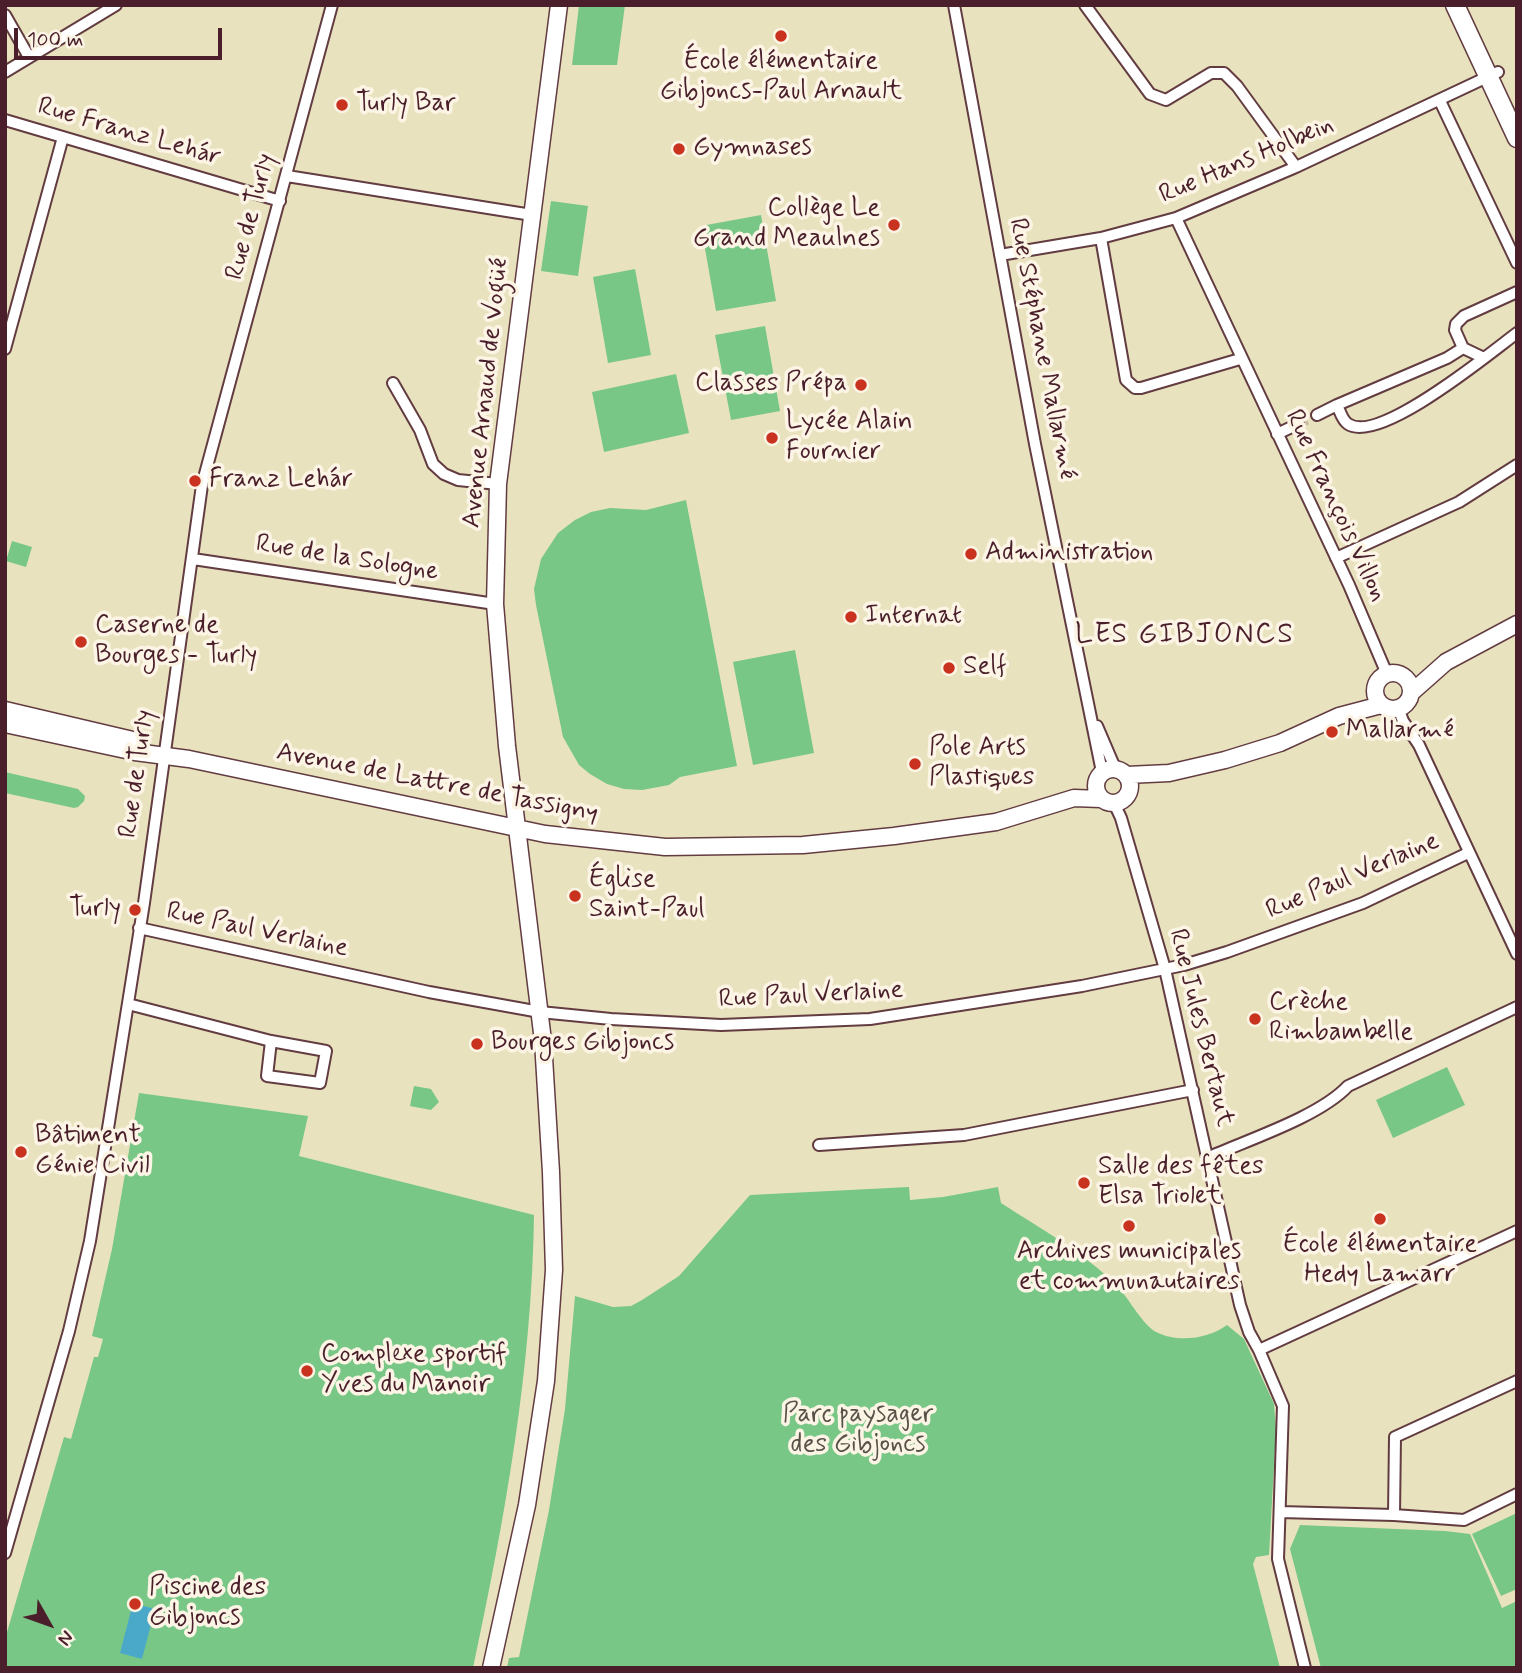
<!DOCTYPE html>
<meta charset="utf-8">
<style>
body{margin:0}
#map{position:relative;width:1522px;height:1673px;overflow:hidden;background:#e9e2be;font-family:Mynerve,sans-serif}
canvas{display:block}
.frame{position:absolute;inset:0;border:7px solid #4a1f2b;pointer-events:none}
.north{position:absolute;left:14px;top:1589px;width:70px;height:70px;-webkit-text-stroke:5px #fcf5e5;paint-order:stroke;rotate:130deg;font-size:19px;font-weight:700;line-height:28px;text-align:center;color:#4a1f2b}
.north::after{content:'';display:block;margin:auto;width:24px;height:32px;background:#4a1f2b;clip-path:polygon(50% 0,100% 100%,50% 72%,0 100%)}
.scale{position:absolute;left:14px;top:28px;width:208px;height:32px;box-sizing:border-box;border:4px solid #4a1f2b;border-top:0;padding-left:9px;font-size:21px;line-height:24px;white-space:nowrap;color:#4a1f2b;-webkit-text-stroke:5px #fcf5e5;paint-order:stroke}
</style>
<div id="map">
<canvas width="1522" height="1673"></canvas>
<div class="frame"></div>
<div class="north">N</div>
<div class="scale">100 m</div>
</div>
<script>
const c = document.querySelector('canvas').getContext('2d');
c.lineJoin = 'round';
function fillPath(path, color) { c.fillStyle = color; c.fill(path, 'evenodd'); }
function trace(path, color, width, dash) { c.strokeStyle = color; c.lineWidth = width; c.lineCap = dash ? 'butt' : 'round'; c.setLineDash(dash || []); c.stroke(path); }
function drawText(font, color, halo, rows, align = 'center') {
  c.font = font + ' Mynerve,sans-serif'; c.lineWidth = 7; c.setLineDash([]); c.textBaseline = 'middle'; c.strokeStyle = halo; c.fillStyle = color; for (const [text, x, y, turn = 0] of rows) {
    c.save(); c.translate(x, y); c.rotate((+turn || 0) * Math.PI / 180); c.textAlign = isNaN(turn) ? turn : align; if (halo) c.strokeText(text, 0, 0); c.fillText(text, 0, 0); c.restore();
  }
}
fillPath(new Path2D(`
 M 579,5 L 625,5 L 617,65 L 572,65 Z
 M 551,201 L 588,206 L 578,276 L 541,271 Z
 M 761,215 L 776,301 L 716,311 L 701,226 Z
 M 635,269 L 651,355 L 608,363 L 593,277 Z
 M 765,326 L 780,411 L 731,420 L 715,335 Z
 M 676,374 L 689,433 L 604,452 L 592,392 Z
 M 686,500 L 737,766 L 680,777 L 669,785 L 642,790 L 624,789 L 607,784 L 590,774 L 579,765 L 563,737 L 536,605 L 534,589 L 541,559 L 558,533 L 575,520 L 591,512 L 610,508 L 646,510 Z
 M 12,541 L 32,547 L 26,567 L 6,561 Z
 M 795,650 L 814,753 L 753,765 L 733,662 Z
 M 5,772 L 78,789 L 85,796 L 84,801 L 78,807 L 74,808 L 5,793 Z
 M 1447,1067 L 1465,1105 L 1393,1138 L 1376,1100 Z
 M 414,1086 L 431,1089 L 439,1102 L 431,1110 L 410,1106 Z
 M 139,1093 L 308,1116 L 299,1156 L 534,1215 C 532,1368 505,1518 473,1668 L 5,1668 L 5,1639 L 64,1437 L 71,1439 L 94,1357 L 98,1357 L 103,1339 L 92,1336 L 112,1249 Z
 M 909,1187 L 910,1200 L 943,1197 L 998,1187 L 1001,1203 C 1041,1229 1085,1253 1118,1287 C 1129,1299 1143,1325 1156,1332 C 1178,1343 1208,1339 1227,1325 L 1244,1339 L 1274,1404 L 1276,1430 L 1269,1555 L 1256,1557 L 1253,1564 L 1280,1668 L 507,1668 L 509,1658 L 519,1657 L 549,1510 L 565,1409 L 575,1296 L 613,1307 L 631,1306 L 642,1300 L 679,1276 L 750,1195 Z
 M 1517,1513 L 1517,1589 L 1501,1596 L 1472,1534 Z
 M 1300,1525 L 1445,1531 L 1470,1534 L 1502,1608 L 1517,1601 L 1517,1668 L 1321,1668 L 1290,1549 Z`), '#78c787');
fillPath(new Path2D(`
 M 133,1603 L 155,1609 L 142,1659 L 120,1653 Z`), '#4aa9c9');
trace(new Path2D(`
 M 1298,424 L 1317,415`), '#c9bba1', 10, [10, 5]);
const street = new Path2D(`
 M 954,5 L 1035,444 L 1102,772
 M 1085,5 L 1150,94 L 1166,100 L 1211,73 L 1224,73 L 1237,86 L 1296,167
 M 5,15 L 29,57
 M 5,72 L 116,5
 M 1440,101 L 1517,263
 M 5,120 L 280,201
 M 287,176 L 532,215
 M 1176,218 L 1349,585 L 1387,674
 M 1101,238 L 1126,380 L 1135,388 L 1141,388 L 1240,359
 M 1000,255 L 1101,238 L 1176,218 L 1296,167 L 1498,72
 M 1463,348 L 1447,358 L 1337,405 C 1340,411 1342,420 1348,424 C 1379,445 1490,353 1517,333
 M 5,349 L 63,137
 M 1484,358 L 1463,348 L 1455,330 L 1456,324 L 1464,316 L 1517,292
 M 393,383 L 420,430 L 433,464 L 444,474 L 458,480 L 498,484
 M 1317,415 L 1337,405
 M 1277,434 L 1298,424
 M 1336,558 L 1459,502 L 1517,465
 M 193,559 L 495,604
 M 1398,708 L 1403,721 L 1419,745 L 1517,954
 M 1097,726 L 1115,768
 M 1114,803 L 1121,818 L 1165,969 L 1240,1305 L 1249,1332 L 1259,1350 L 1517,1231
 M 139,928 L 429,992 L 540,1012 L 611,1019 L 721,1025 L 870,1019 L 1082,986 L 1184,965 L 1227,952 L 1363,903 L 1468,853
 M 128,1004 L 271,1041 L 326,1051 L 320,1083 L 267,1076 L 271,1041
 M 819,1145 L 964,1135 L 1193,1090
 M 1207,1158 C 1247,1140 1319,1117 1348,1086 L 1517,1007
 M 1259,1350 L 1283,1406 L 1278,1559 L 1305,1668
 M 1280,1512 L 1394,1515 L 1464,1520 L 1517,1494
 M 1394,1515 L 1395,1437 L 1517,1381
 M 5,1553 L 69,1331 L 90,1241 L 144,903 L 202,485 L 332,5`);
const secondary = new Path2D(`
 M1375 691a18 18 0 1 1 36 0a18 18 0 1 1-36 0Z
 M 1411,693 L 1446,662 L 1517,624
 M 5,710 L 137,741
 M 5,724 L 135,752 L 189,759 L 545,834 L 665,847 L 803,845 L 894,836 L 996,822 L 1074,798 L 1101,799
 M1096 786a17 17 0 1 1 34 0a17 17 0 1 1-34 0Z
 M 1127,775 L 1169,773 L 1225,760 L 1280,743 L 1339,716 L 1381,705
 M 491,1668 L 527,1505 L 546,1381 L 554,1270 L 551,1172 L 543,1041 L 507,746 L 495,604 L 498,484 L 559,5`);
const primary = new Path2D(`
 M 1455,5 L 1517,138`);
trace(street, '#623c41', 14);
trace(secondary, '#623c41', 19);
trace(primary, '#623c41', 21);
trace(street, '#fff', 10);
trace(secondary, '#fff', 16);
trace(primary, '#fff', 18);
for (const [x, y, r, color] of [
 [781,36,7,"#c8321e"],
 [342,105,7,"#c8321e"],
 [679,149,7,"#c8321e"],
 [894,225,7,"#c8321e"],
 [861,385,7,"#c8321e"],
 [772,438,7,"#c8321e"],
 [195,481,7,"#c8321e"],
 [971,554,7,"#c8321e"],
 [851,617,7,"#c8321e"],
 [81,642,7,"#c8321e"],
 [949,668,7,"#c8321e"],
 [1332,732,7,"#c8321e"],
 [915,764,7,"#c8321e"],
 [575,896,7,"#c8321e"],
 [135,910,7,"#c8321e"],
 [1255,1019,7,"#c8321e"],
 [477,1044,7,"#c8321e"],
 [21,1152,7,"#c8321e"],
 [1084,1183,7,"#c8321e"],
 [1380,1219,7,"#c8321e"],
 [1129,1226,7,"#c8321e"],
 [307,1371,7,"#c8321e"],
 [135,1604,7,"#c8321e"]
]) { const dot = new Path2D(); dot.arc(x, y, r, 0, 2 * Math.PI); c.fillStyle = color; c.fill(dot); trace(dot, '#fcf5e5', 2.5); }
drawText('26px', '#4a1f2b', '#fcf5e5', [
 ["École élémentaire",781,63,"center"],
 ["Gibjoncs-Paul Arnault",781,93,"center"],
 ["Turly Bar",356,105],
 ["Gymnases",693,149],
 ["Collège Le",880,210,"right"],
 ["Grand Meaulnes",880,240,"right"],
 ["Classes Prépa",847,385,"right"],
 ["Lycée Alain",786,423],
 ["Fournier",786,453],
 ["Franz Lehár",209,481],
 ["Administration",985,554],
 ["Internat",865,617],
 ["Caserne de",95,627],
 ["Bourges - Turly",95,657],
 ["Self",963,668],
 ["Mallarmé",1346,732],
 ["Pole Arts",929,749],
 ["Plastiques",929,779],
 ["Église",589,881],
 ["Saint-Paul",589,911],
 ["Turly",121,910,"right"],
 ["Crèche",1269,1004],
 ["Rimbambelle",1269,1034],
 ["Bourges Gibjoncs",491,1044],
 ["Bâtiment",35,1137],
 ["Génie Civil",35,1167],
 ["Salle des fêtes",1098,1168],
 ["Elsa Triolet",1098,1198],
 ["École élémentaire",1380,1246,"center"],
 ["Hedy Lamarr",1380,1276,"center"],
 ["Archives municipales",1129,1253,"center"],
 ["et communautaires",1129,1283,"center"],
 ["Complexe sportif",321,1356],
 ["Yves du Manoir",321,1386],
 ["Piscine des",149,1589],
 ["Gibjoncs",149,1619]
], 'left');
drawText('26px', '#4a1f2b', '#fcf5e5', [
 ["Rue Franz Lehár",129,133,16],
 ["Rue Hans Holbein",1247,161,-23],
 ["Rue de Turly",252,217,-75],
 ["Rue Stéphane Mallarmé",1041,349,79],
 ["Avenue Arnaud de Vogüé",487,393,-84],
 ["Rue François Villon",1335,506,65],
 ["Rue de la Sologne",347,559,9],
 ["Rue de Turly",138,774,-82],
 ["Avenue de Lattre de Tassigny",437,784,11],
 ["Rue Paul Verlaine",1353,877,-23],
 ["Rue Paul Verlaine",257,931,12],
 ["Rue Paul Verlaine",811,996,-3],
 ["Rue Jules Bertaut",1200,1028,76]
]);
drawText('26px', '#585147', '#fcf5e5', [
 ["Parc paysager",858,1416],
 ["des Gibjoncs",858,1446]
]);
c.letterSpacing = '2px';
drawText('28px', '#4a1f2b', '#fcf5e5', [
 ["LES GIBJONCS",1185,636]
]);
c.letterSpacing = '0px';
</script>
